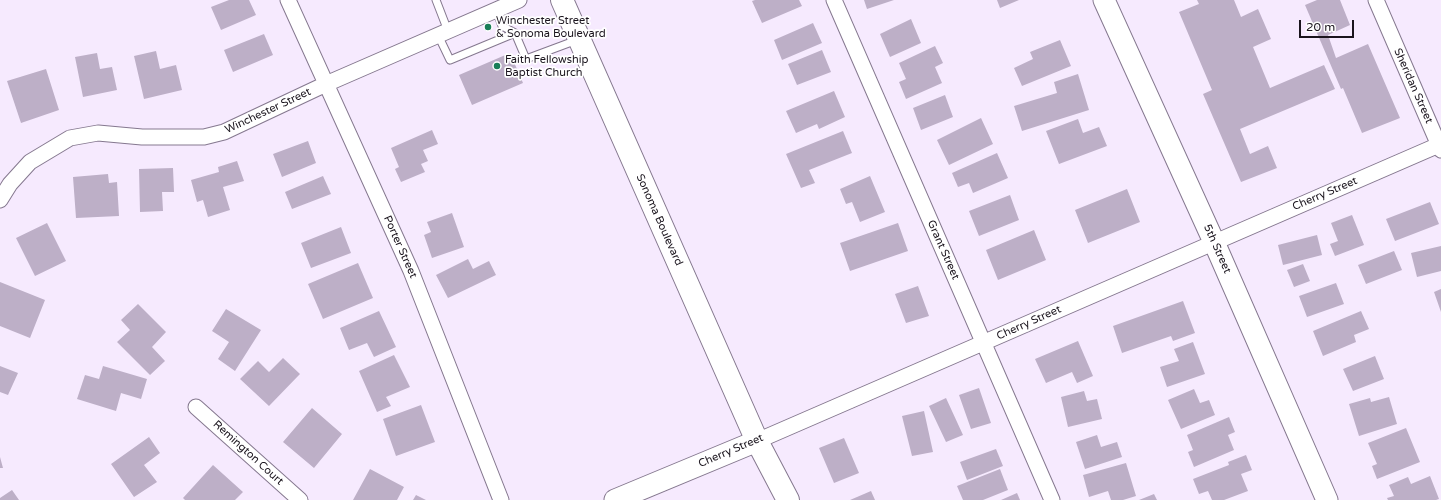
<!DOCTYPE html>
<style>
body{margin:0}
#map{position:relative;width:1441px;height:500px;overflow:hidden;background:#f6eafe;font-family:"Varela Round",sans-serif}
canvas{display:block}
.scale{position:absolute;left:1299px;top:20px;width:55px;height:18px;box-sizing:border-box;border:2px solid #1a141d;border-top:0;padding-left:5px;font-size:12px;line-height:14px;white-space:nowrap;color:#1a141d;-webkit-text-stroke:3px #fff;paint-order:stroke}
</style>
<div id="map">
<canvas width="1441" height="500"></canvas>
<div class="scale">20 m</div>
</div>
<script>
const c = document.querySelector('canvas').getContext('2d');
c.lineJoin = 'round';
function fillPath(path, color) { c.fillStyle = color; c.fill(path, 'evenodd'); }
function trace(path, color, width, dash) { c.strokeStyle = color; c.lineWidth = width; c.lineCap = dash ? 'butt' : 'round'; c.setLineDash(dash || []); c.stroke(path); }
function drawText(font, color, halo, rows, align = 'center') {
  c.font = font + ' "Varela Round",sans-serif'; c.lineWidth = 3.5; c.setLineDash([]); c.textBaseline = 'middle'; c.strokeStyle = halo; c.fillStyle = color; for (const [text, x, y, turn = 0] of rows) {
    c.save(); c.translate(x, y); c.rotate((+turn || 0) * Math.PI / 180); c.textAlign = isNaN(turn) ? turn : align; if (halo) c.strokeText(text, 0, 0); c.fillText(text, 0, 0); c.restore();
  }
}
fillPath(new Path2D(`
 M 229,0 L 249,0 L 256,15 L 221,30 L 211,7 Z
 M 755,0 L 799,0 L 802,6 L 762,23 L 752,1 Z
 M 864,0 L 894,0 L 867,9 Z
 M 997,0 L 1019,0 L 1000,8 Z
 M 1197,0 L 1234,0 L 1241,17 L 1258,9 L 1271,39 L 1253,47 L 1270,88 L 1324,65 L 1335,89 L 1240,129 L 1250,154 L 1268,146 L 1277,168 L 1241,182 L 1203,94 L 1212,90 L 1179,12 L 1199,4 Z
 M 1317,0 L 1340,0 L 1350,25 L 1328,35 L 1336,58 L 1368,44 L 1400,118 L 1362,133 L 1343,88 L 1341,89 L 1305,5 Z
 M 911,19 L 921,43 L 890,57 L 880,34 Z
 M 813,23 L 822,43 L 782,60 L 774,40 Z
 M 264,34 L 273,55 L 233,72 L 224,50 Z
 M 1060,40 L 1071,66 L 1022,86 L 1014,68 L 1033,59 L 1030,52 Z
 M 935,46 L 943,63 L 935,67 L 942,83 L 906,99 L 899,82 L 906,79 L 899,63 Z
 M 822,50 L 831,72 L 797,85 L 788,64 Z
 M 156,51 L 160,69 L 176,65 L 182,90 L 144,99 L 134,56 Z
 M 97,53 L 100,69 L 112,67 L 117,90 L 83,97 L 75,57 Z
 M 510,53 L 523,83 L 472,105 L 459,75 Z
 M 46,69 L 59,110 L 21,123 L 7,81 Z
 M 1078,74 L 1089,110 L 1022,131 L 1014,106 L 1057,93 L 1054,82 Z
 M 834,91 L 845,117 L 819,129 L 817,124 L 796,133 L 786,111 Z
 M 945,95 L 953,117 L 921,130 L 913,108 Z
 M 981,118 L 993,144 L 949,165 L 937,140 Z
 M 1078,119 L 1083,133 L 1099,127 L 1107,146 L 1059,164 L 1046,131 Z
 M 432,130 L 438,144 L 423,150 L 428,161 L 421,164 L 425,172 L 401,182 L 395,169 L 399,167 L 391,148 Z
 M 843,131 L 852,153 L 809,170 L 815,183 L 801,188 L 786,154 Z
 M 308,141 L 316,163 L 282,177 L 273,154 Z
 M 997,153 L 1008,178 L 973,193 L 969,183 L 958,187 L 952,173 Z
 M 237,161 L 244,181 L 223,187 L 230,210 L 208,217 L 203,200 L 197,202 L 191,180 L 219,172 L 218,167 Z
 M 173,168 L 174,192 L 162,192 L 163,211 L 140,212 L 139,169 Z
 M 108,174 L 109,183 L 117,182 L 119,216 L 76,218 L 73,177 Z
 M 323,176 L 331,194 L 292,209 L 285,192 Z
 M 870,176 L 885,212 L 860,222 L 852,202 L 846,204 L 840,189 Z
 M 1127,189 L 1140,222 L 1088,243 L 1075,210 Z
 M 1010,195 L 1019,220 L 979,236 L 969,211 Z
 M 1430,202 L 1439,224 L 1395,241 L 1386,219 Z
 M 452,213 L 464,247 L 432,258 L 424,235 L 431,232 L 427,222 Z
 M 1352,215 L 1364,245 L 1335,256 L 1330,244 L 1338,241 L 1331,223 Z
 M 47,223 L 66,261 L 35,276 L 16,238 Z
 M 898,223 L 908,251 L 850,271 L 840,243 Z
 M 341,227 L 351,253 L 311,268 L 301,243 Z
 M 1034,230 L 1046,260 L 998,280 L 986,250 Z
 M 1317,235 L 1322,255 L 1283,265 L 1278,245 Z
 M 1441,246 L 1441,271 L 1417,277 L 1411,253 Z
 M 1394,251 L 1402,270 L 1366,284 L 1358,265 Z
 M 468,259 L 473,269 L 489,261 L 496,275 L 448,298 L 436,275 Z
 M 358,263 L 373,298 L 323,319 L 308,284 Z
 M 1303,264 L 1310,281 L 1294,287 L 1287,270 Z
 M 0,282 L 45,300 L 30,338 L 0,326 Z
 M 1336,283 L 1344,304 L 1307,317 L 1299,296 Z
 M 918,286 L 929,316 L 906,323 L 895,294 Z
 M 1441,289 L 1441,312 L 1434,292 Z
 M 1183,301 L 1195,333 L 1173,341 L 1171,336 L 1122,353 L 1113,326 Z
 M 138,304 L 166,332 L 152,347 L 165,361 L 150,375 L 117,342 L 130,330 L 121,320 Z
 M 226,309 L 261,330 L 235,371 L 218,359 L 229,342 L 212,331 Z
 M 379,311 L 396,347 L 374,357 L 367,343 L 349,350 L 340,328 Z
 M 1361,311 L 1369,329 L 1354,335 L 1356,342 L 1323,356 L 1313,331 Z
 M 1078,341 L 1093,376 L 1077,383 L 1072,372 L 1046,383 L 1035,359 Z
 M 1193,342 L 1205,374 L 1167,387 L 1160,367 L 1179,361 L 1174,349 Z
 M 394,355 L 410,387 L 386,397 L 391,406 L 377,412 L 359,371 Z
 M 1375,356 L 1384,379 L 1353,391 L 1343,369 Z
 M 283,358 L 300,374 L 269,406 L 240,379 L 258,361 L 269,372 Z
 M 0,366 L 18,373 L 8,395 L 0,392 Z
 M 103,366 L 147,379 L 141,399 L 121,393 L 116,411 L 77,399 L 85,375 L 99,379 Z
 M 979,388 L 991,423 L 971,429 L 959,395 Z
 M 1194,389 L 1200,403 L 1209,400 L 1215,415 L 1181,429 L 1168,400 Z
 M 1084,391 L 1087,401 L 1097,399 L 1102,419 L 1068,427 L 1061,397 Z
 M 1389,397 L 1397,424 L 1359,436 L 1349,404 L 1370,398 L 1371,402 Z
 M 946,398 L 963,435 L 946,442 L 929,406 Z
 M 421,405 L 435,442 L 396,456 L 383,419 Z
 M 312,408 L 342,434 L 314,468 L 283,442 Z
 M 924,411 L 933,452 L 912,456 L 902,416 Z
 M 1229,417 L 1235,432 L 1228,435 L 1234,450 L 1194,467 L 1188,452 L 1193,450 L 1187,435 Z
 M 1406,428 L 1420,462 L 1377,479 L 1372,466 L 1377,464 L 1368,443 Z
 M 1097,435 L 1101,447 L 1117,442 L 1122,457 L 1085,469 L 1076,442 Z
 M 149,437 L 160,453 L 144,465 L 157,482 L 134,497 L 111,464 Z
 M 844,438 L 859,473 L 834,483 L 819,448 Z
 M 996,449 L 1003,466 L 967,480 L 960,462 Z
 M 1246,455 L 1252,470 L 1241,474 L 1248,491 L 1224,500 L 1212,500 L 1208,491 L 1199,494 L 1193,479 L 1229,465 L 1228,462 Z
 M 0,457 L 3,468 L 0,468 Z
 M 1126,463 L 1136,496 L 1123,500 L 1111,500 L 1108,491 L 1089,497 L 1083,475 Z
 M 213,465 L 243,492 L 235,500 L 185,500 L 183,498 Z
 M 370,469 L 404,487 L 397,500 L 353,500 Z
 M 1000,469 L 1008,490 L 983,500 L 963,500 L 957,486 Z
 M 1430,476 L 1439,499 L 1436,500 L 1388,500 L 1387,498 L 1394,496 L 1389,485 L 1408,477 L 1411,484 Z
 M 12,490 L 19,500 L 0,500 L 0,498 Z
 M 871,491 L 875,500 L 850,500 Z
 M 1017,493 L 1020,500 L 1001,500 Z
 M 1154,494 L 1157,500 L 1139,500 Z
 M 416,495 L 426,500 L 413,500 Z`), '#bdafc7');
const lane = new Path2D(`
 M 436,0 L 448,31
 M 496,10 L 502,26 L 515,33 L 526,59 L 577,40
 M 438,35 L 450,60 L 515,33`);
const street = new Path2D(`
 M 288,0 L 411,271 L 501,500
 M 834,0 L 1052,500
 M 1376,0 L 1441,150
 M 0,200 L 10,184 L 30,162 L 70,138 L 98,133 L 142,137 L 204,137 L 224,132 L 326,84 L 519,0
 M 196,407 L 300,500
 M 757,441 L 1441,144`);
const secondary = new Path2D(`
 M 1104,0 L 1214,242 L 1327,500
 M 615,500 L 757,441`);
const primary = new Path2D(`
 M 562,0 L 757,441 L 788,500`);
trace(lane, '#85788f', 9);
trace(street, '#85788f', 17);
trace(secondary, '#85788f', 23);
trace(primary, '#85788f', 24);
trace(lane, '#fff', 7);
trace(street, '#fff', 15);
trace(secondary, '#fff', 21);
trace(primary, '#fff', 22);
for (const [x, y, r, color] of [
 [488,27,4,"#197e57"],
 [497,66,4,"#197e57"]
]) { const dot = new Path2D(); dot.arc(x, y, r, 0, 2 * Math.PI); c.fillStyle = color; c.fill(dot); trace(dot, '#fff', 1.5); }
drawText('11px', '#1a141d', '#fff', [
 ["Winchester Street",496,21],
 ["& Sonoma Boulevard",496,34],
 ["Faith Fellowship",505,60],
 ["Baptist Church",505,73]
], 'left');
drawText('11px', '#1a141d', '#fff', [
 ["Sheridan Street",1413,86,66],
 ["Winchester Street",268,111,-25],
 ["Cherry Street",1325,194,-23],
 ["Sonoma Boulevard",659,220,66],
 ["Porter Street",400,247,66],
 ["5th Street",1217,249,66],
 ["Grant Street",943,250,66],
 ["Cherry Street",1029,323,-24],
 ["Cherry Street",731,451,-23],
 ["Remington Court",248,453,42]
]);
</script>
